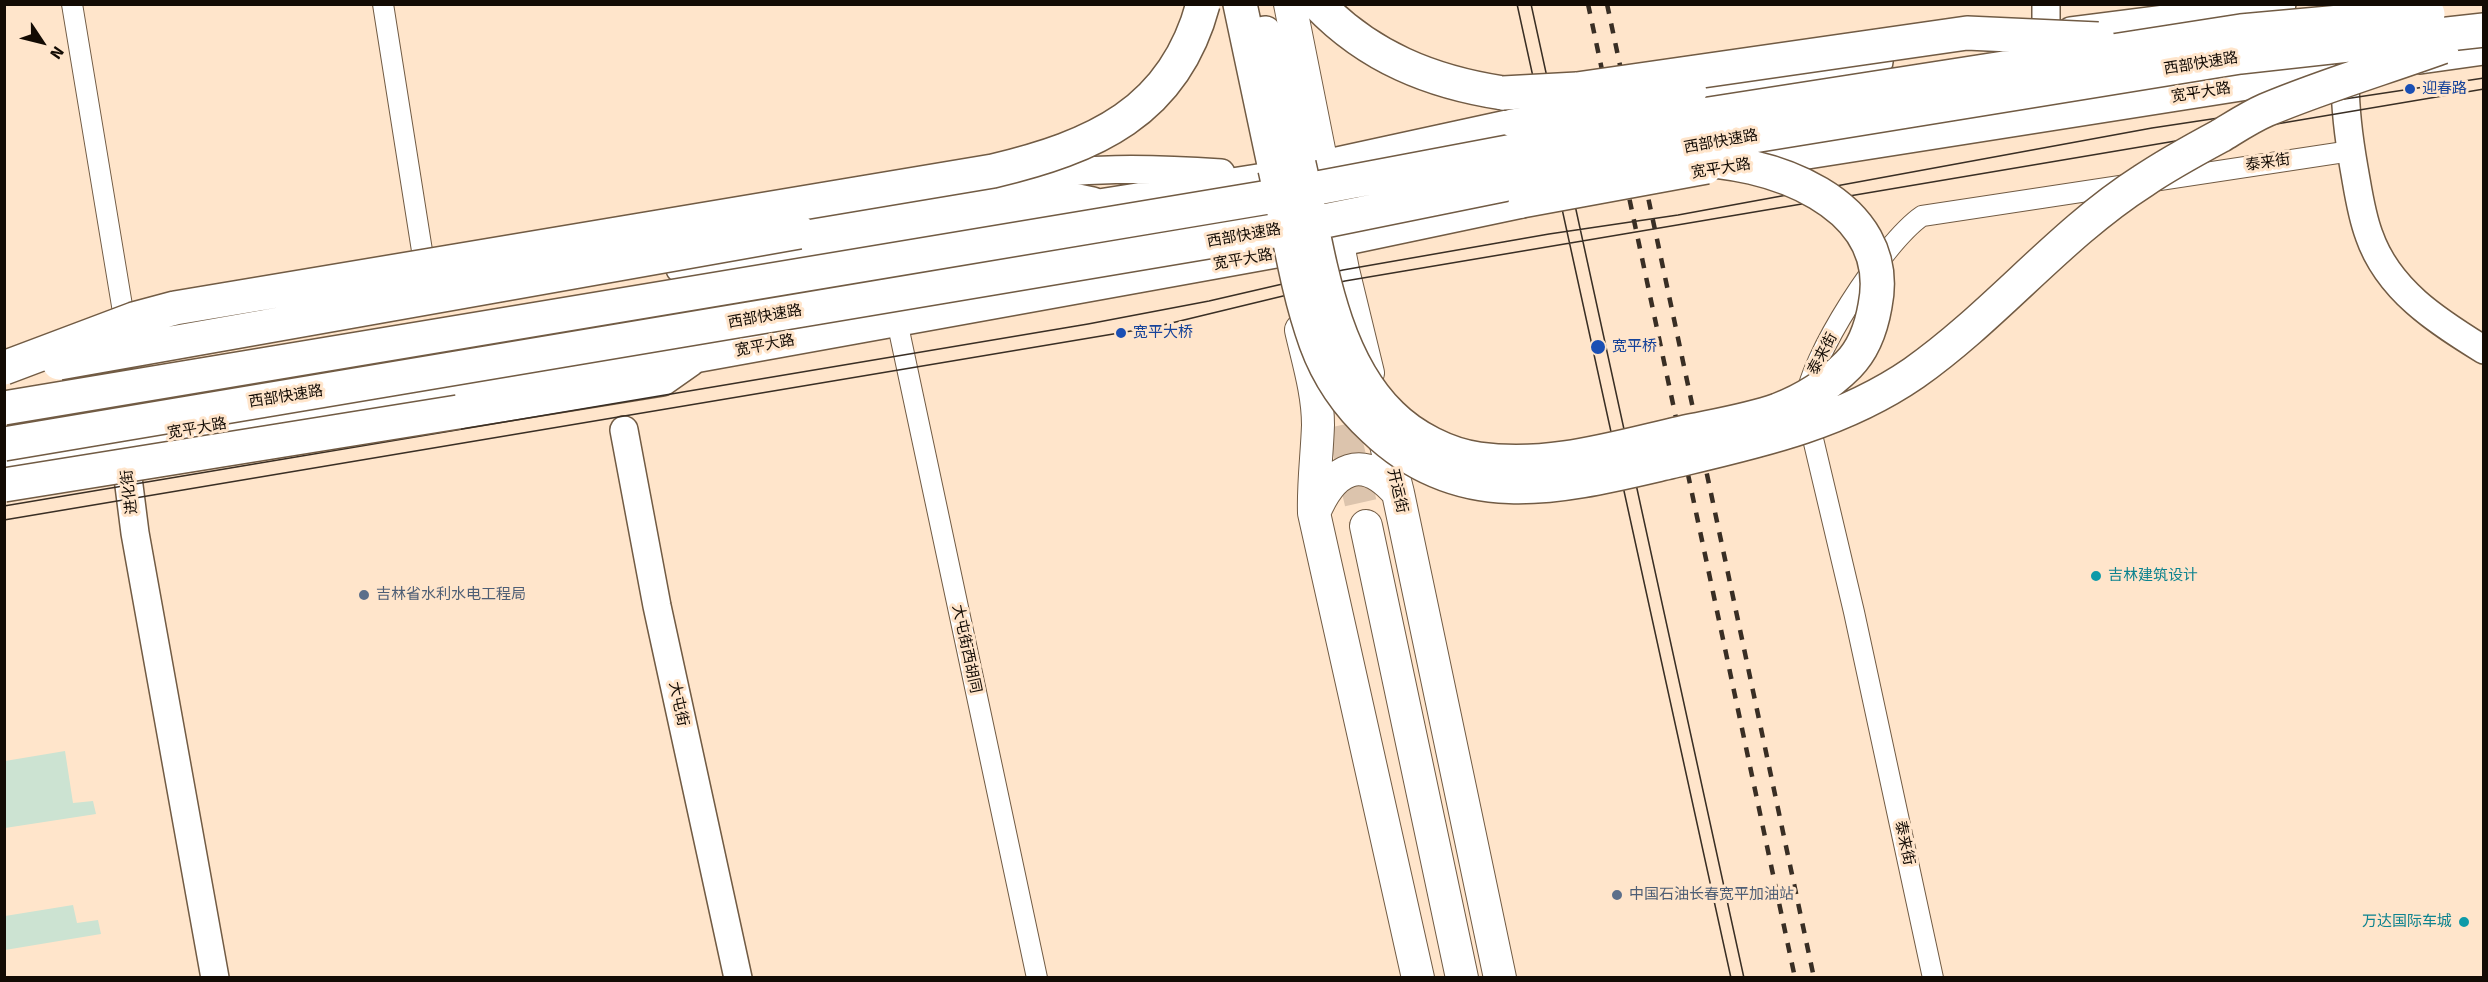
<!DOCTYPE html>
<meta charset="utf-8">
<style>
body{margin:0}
#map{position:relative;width:2488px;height:982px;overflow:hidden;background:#ffe5cb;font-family:Signika,sans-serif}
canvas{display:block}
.frame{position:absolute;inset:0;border:6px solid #130b04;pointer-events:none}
.north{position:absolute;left:12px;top:12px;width:60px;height:60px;-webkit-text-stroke:4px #ffe5cb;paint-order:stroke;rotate:125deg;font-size:16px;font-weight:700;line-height:24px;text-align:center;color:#130b04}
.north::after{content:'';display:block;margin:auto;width:21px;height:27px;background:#130b04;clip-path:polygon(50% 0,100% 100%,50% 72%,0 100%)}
</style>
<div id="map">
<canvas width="2488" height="982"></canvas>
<div class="frame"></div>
<div class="north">N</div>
</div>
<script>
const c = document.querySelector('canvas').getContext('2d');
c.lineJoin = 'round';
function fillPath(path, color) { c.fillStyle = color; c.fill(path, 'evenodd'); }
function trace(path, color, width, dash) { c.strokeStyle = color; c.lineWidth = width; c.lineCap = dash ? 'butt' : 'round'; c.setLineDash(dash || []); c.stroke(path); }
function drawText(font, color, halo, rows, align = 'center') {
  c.font = font + ' Signika,"Noto Sans SC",sans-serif'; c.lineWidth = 6; c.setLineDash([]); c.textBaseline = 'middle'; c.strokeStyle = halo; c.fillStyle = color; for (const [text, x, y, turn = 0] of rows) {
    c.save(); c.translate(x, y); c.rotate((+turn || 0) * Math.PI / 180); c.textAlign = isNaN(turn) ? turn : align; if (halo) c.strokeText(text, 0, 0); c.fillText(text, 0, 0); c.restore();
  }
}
fillPath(new Path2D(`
 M 65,751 L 73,803 L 93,801 L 96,814 L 5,828 L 5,761 Z
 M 73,905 L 77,923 L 98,920 L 101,934 L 5,950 L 5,916 Z`), '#cce3d2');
trace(new Path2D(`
 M 1332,378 L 1366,526`), '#dcc4ad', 32, [32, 16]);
const street = new Path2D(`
 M 72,4 L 131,360 L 125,432
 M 383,4 L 426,276
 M 897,321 L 1037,978
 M 1933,978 L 1854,612 L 1805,405 C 1807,359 1884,242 1922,216 L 2351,151`);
const secondary = new Path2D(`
 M 2046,4 L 2046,34
 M 2071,31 L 2282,4
 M 2420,60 L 2484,51
 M 2346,62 C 2343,97 2348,134 2354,168 C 2358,190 2361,214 2369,235 C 2388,290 2437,321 2484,350
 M 1693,92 L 1879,62
 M 1744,165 L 2343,71
 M 1011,179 C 1081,167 1150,168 1221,173
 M 680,269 L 1264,177 L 1512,123
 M 624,430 L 657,606 L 738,978
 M 124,446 L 135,533 L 215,978
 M 4,461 L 652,352 L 689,360 L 1337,243 L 1522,204`);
const primary = new Path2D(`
 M 1290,4 L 1343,270 L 1368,373
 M 1301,330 C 1308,361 1318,393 1318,425 C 1317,455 1313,484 1314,513 L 1418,978
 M 1380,421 L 1398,493 L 1500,978
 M 1314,513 C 1333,468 1362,452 1398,493
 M 1366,526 L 1462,978`);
const highway = new Path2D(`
 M 1240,4 L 1275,169
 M 1318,4 C 1369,57 1431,82 1503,93
 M 1265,33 L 1284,93 L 1299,164
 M 799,232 L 1034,192 L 1092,204
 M 458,412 L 662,379 L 689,360`);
trace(street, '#715b44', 22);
trace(secondary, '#715b44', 30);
trace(primary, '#715b44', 34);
trace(highway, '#715b44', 36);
trace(street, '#fff', 20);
trace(secondary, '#fff', 27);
trace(primary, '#fff', 32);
trace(highway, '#fff', 33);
trace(new Path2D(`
 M 1517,4 L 1731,978
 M 1531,4 L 1744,978
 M 4,506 L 1088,324 L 1209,301 L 1343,270 L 1549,234 L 1678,215 L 2152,128 L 2484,78
 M 4,520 L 1155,327 L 1345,281 L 2484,89`), '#392e24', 1.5);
trace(new Path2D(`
 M 1588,4 L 1795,978
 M 1607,4 L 1814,978`), '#392e24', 4.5, [10, 10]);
const secondaryBridge = new Path2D(`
 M 1512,123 L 1693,92
 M 1522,204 L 1707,170`);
const highwayBridge = new Path2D(`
 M 1503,93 L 1577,89 L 1967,33 L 2098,39
 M 1299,164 C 1318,247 1328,354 1391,415 C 1413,437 1448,455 1479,459 C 1548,469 1615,448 1681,433 C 1713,426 1747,421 1778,410 C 1804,400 1828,385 1848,365 C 1864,349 1871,329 1875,306 C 1896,202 1767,158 1684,160
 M 1275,169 C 1288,226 1296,288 1316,343 C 1328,376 1349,406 1374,429 C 1463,514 1562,487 1670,462 C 1755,442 1840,424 1914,373 C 1995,316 2060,234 2143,181 C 2168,164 2194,150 2220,136 C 2235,127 2250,117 2266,110 C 2323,86 2384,68 2442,47
 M 59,363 L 799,232
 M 4,368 L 134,319 L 175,308 L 993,171 C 1093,147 1174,113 1203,4
 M 4,408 L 1275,196 L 1709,114 L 2241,31 L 2428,14
 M 4,444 L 1285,229 L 1704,144 L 2240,57 L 2484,30
 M 4,485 L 458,412`);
trace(secondaryBridge, '#715b44', 30, []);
trace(highwayBridge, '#715b44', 36, []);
trace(secondaryBridge, '#fff', 27);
trace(highwayBridge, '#fff', 33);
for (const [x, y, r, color] of [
 [2410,89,6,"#1a4fb4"],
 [1121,333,6,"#1a4fb4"],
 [1598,347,8,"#1a4fb4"],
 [2096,576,6,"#0f9aa8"],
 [364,595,6,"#5c6f8a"],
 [1617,895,6,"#5c6f8a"],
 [2464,922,6,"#0f9aa8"]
]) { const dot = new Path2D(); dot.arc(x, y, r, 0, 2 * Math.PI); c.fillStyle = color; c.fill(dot); trace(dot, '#ffe5cb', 2); }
drawText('15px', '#130b04', '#ffe5cb', [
 ["西部快速路",2201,64,-9],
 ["宽平大路",2201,93,-9],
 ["西部快速路",1721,142,-10],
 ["泰来街",2268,163,-8],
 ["宽平大路",1721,169,-9],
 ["西部快速路",1244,236,-10],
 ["宽平大路",1243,260,-10],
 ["西部快速路",765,317,-10],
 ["宽平大路",765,346,-11],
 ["泰来街",1823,354,-62],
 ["西部快速路",286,397,-9],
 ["宽平大路",197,429,-10],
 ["开运街",1397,491,77],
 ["进化街",130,492,-97],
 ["大屯街西胡同",966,649,78],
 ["大屯街",678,704,78],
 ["泰来街",1904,843,78]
]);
drawText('15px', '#164399', '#ffe5cb', [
 ["迎春路",2422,89],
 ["宽平大桥",1133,333],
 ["宽平桥",1612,347]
], 'left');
drawText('15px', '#0d838f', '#ffe5cb', [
 ["吉林建筑设计",2108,576],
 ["万达国际车城",2452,922,"right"]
], 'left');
drawText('15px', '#4e5e75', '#ffe5cb', [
 ["吉林省水利水电工程局",376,595],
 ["中国石油长春宽平加油站",1629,895]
], 'left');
</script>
